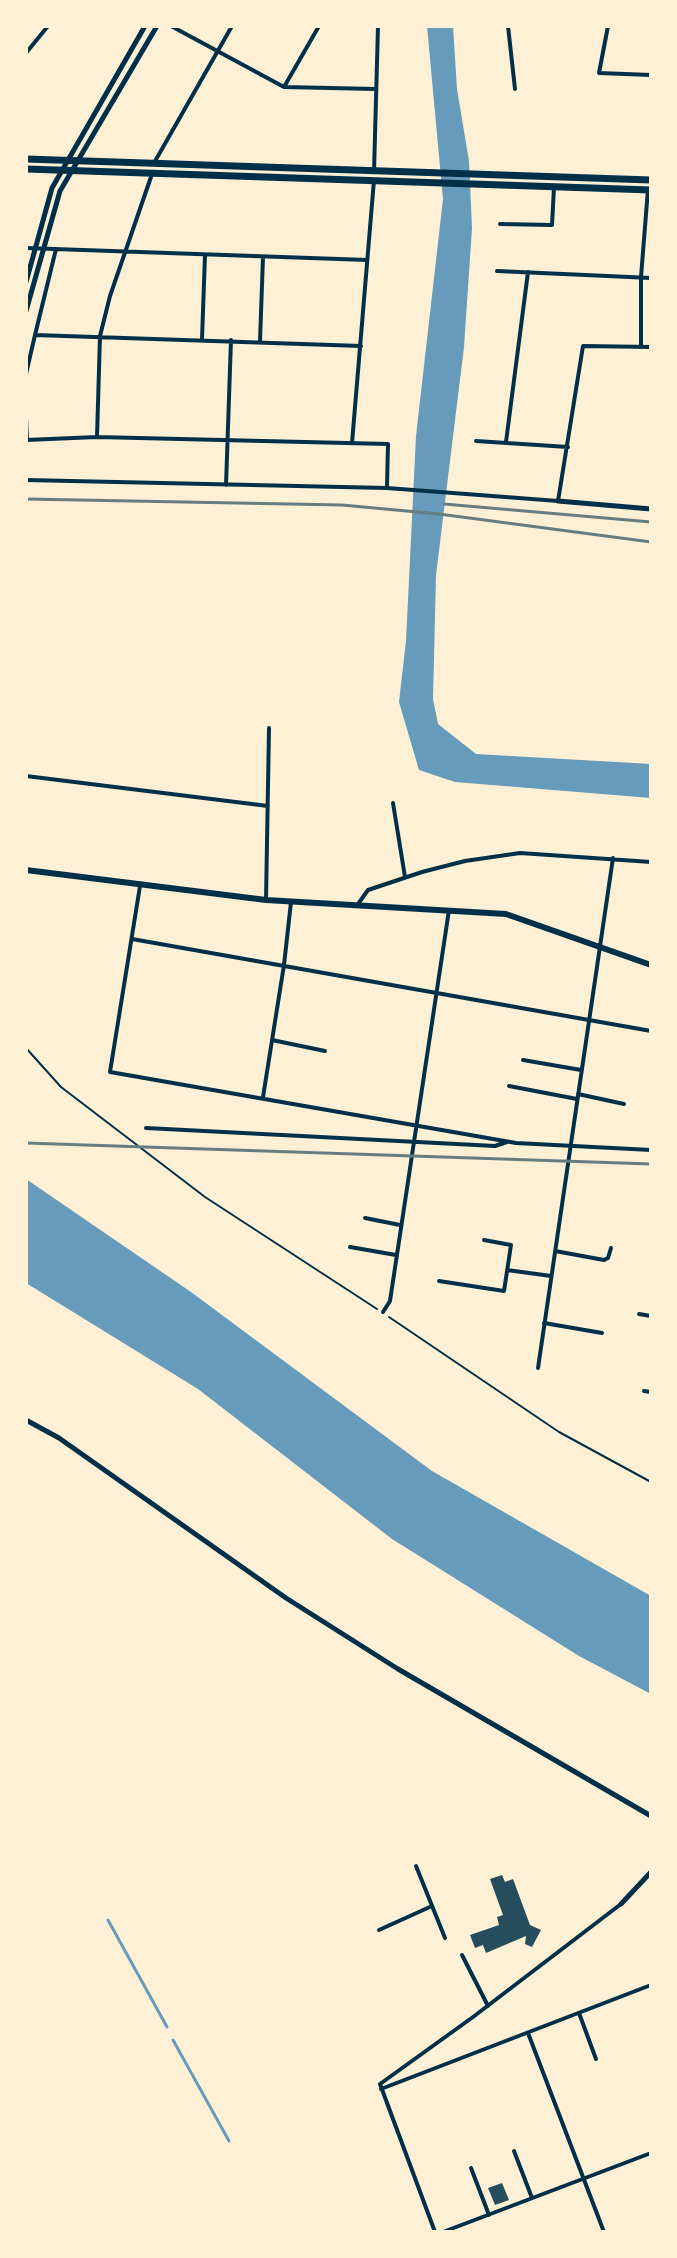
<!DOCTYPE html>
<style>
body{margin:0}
#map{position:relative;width:677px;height:2258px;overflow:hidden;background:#fdf0d5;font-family:"Work Sans",sans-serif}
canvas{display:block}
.frame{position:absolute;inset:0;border:28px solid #fdf0d5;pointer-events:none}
</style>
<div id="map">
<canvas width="677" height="2258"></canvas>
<div class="frame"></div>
</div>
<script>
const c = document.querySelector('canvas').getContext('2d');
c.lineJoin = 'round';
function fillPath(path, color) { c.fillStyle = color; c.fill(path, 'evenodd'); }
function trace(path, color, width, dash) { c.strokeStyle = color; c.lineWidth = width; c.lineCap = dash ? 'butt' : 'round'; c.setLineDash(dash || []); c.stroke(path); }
fillPath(new Path2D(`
 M 427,26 L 453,26 L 457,89 L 469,161 L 472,228 L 464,347 L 436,575 L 433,699 L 438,724 L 476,754 L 651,764 L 651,798 L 455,782 L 419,770 L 399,702 L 406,641 L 416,436 L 443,199 Z
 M 26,1179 L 191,1292 L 432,1471 L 651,1596 L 651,1694 L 579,1656 L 392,1539 L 198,1389 L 26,1283 Z`), '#669bbc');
trace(new Path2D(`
 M 108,1920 L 167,2027
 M 173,2040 L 229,2141`), '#669bbc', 3);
fillPath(new Path2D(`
 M 502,1875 L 505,1882 L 513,1879 L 530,1925 L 541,1930 L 532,1947 L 525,1944 L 526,1936 L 486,1953 L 483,1945 L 475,1948 L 470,1935 L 499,1925 L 497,1917 L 503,1915 L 490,1879 Z
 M 502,2183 L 509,2200 L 495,2205 L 488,2188 Z`), '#264d5e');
trace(new Path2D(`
 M 26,1048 L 61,1087 L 205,1197 L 377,1309
 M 389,1317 L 559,1432 L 651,1482`), '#003049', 2);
trace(new Path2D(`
 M 171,26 L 284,87 L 376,89
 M 508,26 L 515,89
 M 608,26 L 599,73 L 651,75
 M 26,53 L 48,26
 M 284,87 L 319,26
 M 154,163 L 232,26
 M 374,172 L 378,26
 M 500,224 L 552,225 L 554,187
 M 26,248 L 367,260
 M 56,249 L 35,335 L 361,346
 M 497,271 L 651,278
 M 202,339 L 205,255
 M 260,341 L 263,257
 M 641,346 L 641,277 L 648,189
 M 26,374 L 35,335
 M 26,417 L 27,440
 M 97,437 L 100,336 L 110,296 L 152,174
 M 26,440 L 97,437 L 388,444 L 387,487
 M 476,441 L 568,447
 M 506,442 L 528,272
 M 352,443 L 374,180
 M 26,480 L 387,488 L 558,501 L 583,346 L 651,347
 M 226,485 L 231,340
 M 26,776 L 268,806
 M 393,803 L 405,877
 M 140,886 L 110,1072 L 516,1143 L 651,1150
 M 266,900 L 269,728
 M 358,904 L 368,890 L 422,872 L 465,861 L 520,853 L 651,862
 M 132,939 L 651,1031
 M 272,1040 L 325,1051
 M 523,1060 L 581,1070
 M 509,1086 L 577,1099
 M 578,1094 L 624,1104
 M 263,1097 L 284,965 L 291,902
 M 146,1128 L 495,1146 L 507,1142
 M 365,1218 L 400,1225
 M 350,1247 L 396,1255
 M 555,1251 L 604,1260 L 608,1258 L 611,1248
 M 507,1270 L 551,1276
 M 439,1281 L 504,1291 L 511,1245 L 484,1240
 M 383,1312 L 390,1301 L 449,910
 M 639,1314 L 651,1316
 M 544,1323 L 602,1333
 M 538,1368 L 613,858
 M 644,1391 L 651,1392
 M 416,1866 L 445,1938
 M 379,1930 L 432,1906
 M 462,1955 L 488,2006
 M 579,2013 L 596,2059
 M 528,2033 L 604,2232
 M 381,2089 L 651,1985
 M 514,2151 L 532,2198
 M 471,2168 L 489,2215
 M 435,2232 L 380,2084 L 473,2017 L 621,1904
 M 443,2232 L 651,2153`), '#003049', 4);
trace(new Path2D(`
 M 26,282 L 52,188 L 145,26
 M 26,311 L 60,191 L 157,26
 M 558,501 L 651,509
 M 26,1420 L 59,1438 L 286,1598 L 398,1669 L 651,1816
 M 621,1904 L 651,1872`), '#003049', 5);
trace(new Path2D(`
 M 26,870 L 266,900 L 506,914 L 651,965`), '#003049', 6);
trace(new Path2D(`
 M 26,159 L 651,180
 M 26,169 L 651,190`), '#003049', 7);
trace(new Path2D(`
 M 26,499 L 342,505 L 439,514 L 651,542
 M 444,504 L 651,522
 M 26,1143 L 651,1164`), '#657d81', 3);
</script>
